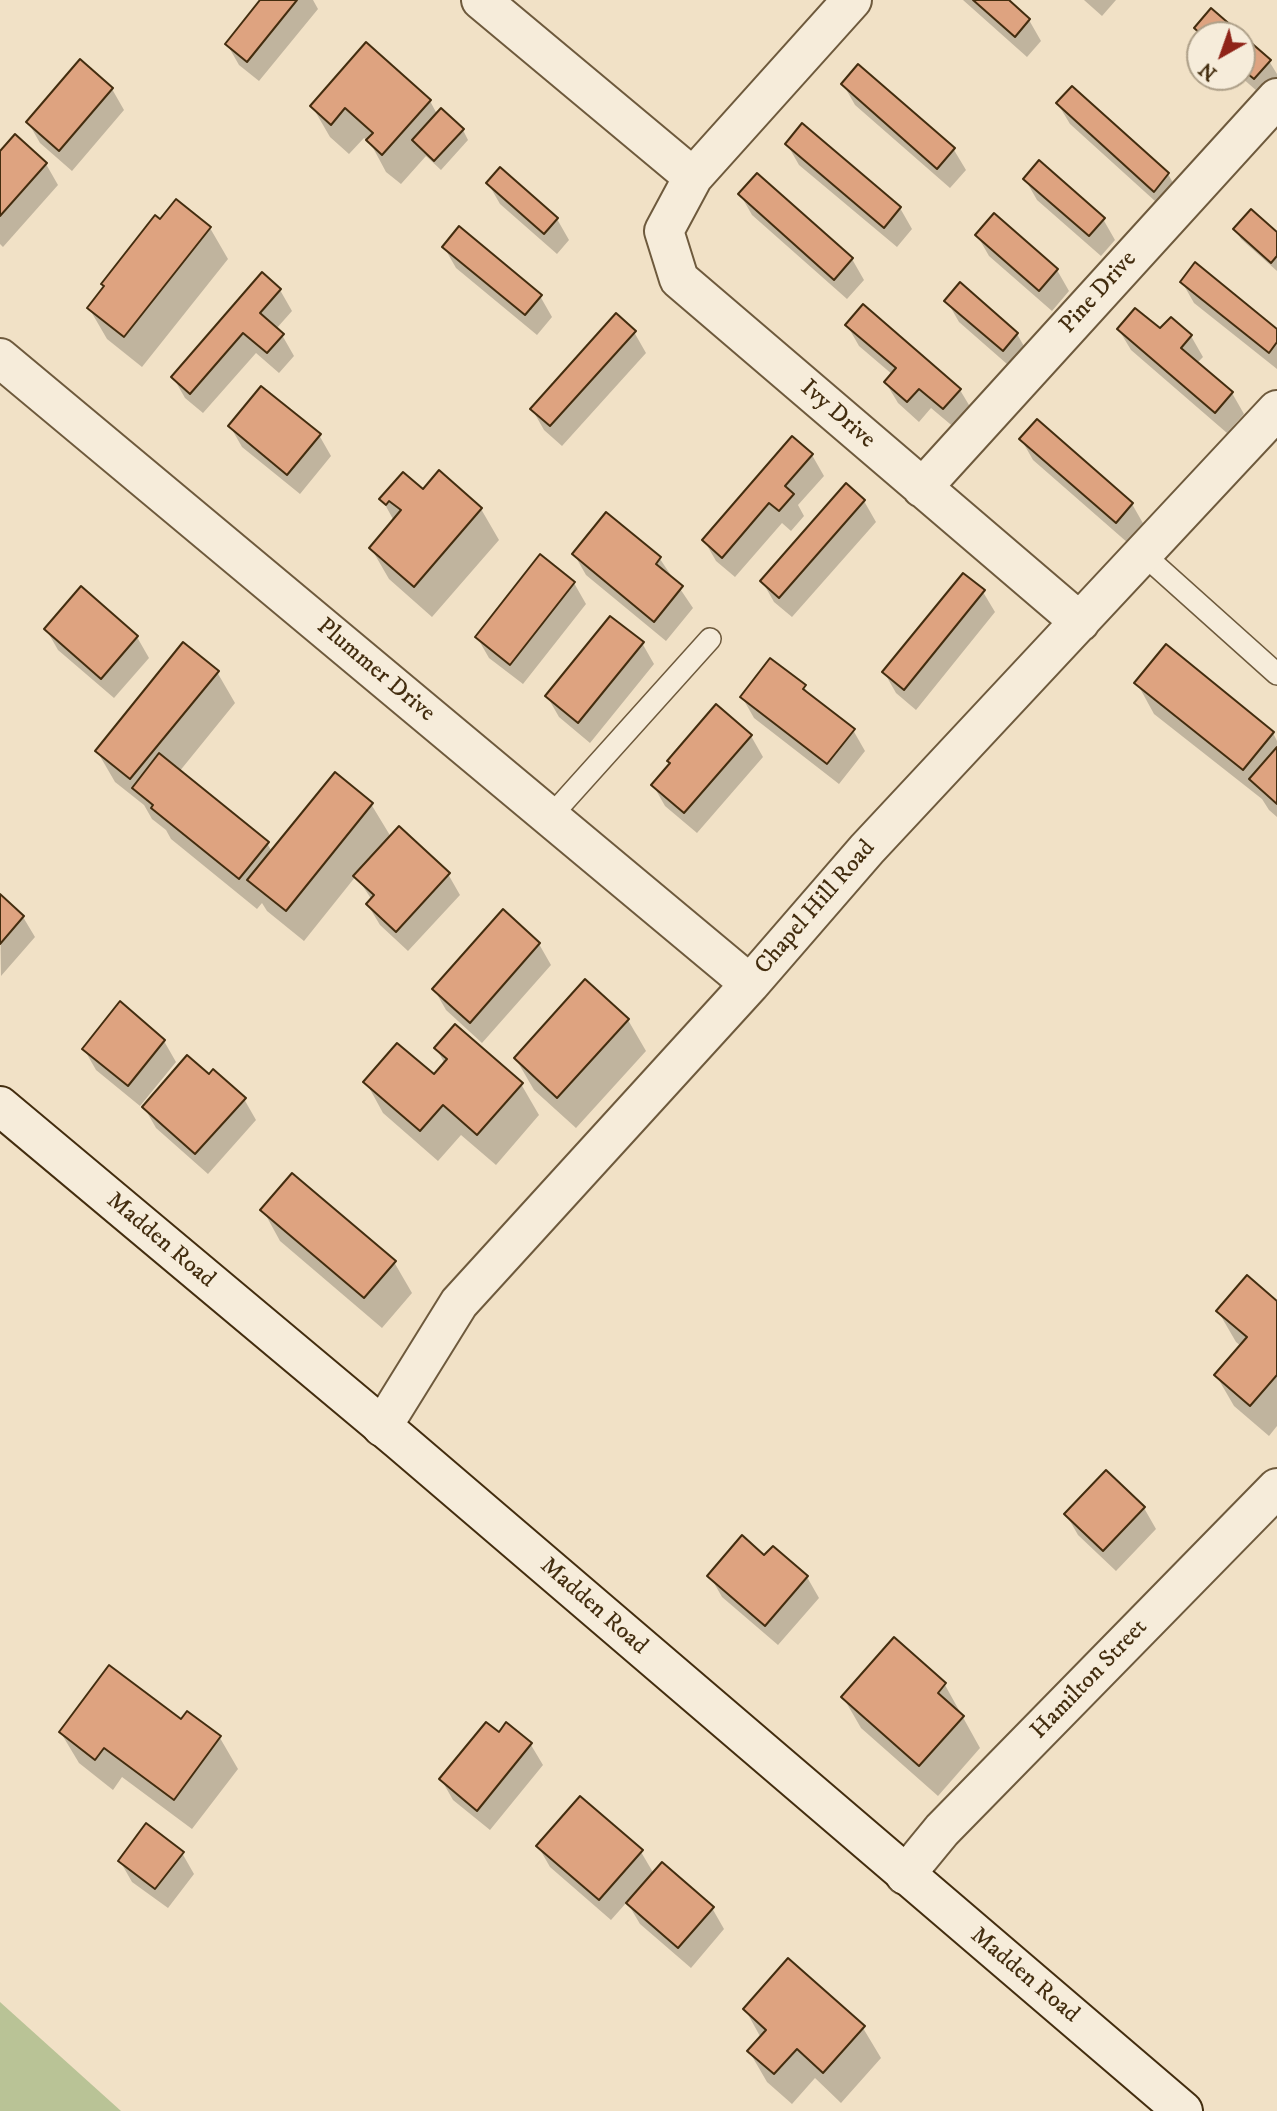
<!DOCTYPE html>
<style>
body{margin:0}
#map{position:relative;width:1277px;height:2111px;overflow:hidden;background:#f1e1c6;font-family:"IM FELL DW Pica",serif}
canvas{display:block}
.north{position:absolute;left:1186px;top:21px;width:70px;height:70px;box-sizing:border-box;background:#f6ecda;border:2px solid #aea089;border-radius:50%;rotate:220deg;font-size:19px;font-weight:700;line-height:28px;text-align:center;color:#432d0f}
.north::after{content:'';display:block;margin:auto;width:24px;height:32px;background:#8f2418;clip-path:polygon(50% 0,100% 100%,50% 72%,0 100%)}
</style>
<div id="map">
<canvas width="1277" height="2111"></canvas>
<div class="north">N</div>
</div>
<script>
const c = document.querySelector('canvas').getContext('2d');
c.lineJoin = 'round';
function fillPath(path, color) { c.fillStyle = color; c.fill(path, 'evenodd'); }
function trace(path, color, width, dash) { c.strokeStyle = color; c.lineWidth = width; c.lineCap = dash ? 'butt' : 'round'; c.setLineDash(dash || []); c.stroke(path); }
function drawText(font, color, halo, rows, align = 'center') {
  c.font = font + ' "IM FELL DW Pica",serif'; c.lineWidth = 5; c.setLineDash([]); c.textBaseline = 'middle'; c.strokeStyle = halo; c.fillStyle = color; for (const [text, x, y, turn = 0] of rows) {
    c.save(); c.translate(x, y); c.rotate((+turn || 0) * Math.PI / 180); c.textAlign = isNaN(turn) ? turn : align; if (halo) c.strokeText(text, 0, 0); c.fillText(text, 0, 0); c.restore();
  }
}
fillPath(new Path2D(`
 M 0,2002 L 121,2111 L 0,2111 Z`), '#b9c396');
fillPath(new Path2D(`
 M 263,0 L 313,0 L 318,9 L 259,81 L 239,65 L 227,44 Z
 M 963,0 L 1006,0 L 1029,20 L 1041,41 L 1027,57 Z
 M 1084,0 L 1116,0 L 1102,16 Z
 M 1242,37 L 1269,61 L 1277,74 L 1277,87 L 1266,99 L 1241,77 Z
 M 858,67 L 954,150 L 966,170 L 950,188 L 855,105 L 843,84 Z
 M 1072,88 L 1168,174 L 1180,195 L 1166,211 L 1070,124 L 1058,104 Z
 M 112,89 L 124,110 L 72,171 L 40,143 L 28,122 Z
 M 430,101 L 437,114 L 463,130 L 468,140 L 441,170 L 426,156 L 401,184 L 386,172 L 371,144 L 364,138 L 349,154 L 330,137 L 312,106 Z
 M 787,144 L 900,208 L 912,229 L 897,247 L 799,165 Z
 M 0,153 L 46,164 L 58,185 L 3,247 L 0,244 Z
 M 1025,179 L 1103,219 L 1115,240 L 1101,256 L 1037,200 Z
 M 488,183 L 557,219 L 569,240 L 557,254 L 500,204 Z
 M 740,194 L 852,259 L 864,280 L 847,299 L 752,215 Z
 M 176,201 L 210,228 L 228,259 L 142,367 L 107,339 L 89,308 L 105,288 L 103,284 Z
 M 994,215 L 1057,270 L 1069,291 L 1052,311 L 989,256 L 977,235 Z
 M 1235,229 L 1277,235 L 1277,271 L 1241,239 Z
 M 444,247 L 540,296 L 552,317 L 537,335 L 456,268 Z
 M 262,275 L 280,290 L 292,311 L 276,329 L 282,335 L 294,356 L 279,373 L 256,353 L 203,413 L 185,398 L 173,377 Z
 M 1182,282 L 1277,331 L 1277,369 L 1194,303 Z
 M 960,285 L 1017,334 L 1029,355 L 1015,371 L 959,322 L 947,301 Z
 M 847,325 L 960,390 L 972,410 L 956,429 L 931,408 L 919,422 L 898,403 L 886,383 L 893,375 L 859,346 Z
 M 1119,330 L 1160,331 L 1191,336 L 1203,357 L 1197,363 L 1232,393 L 1244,414 L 1227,433 L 1131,350 Z
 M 634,332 L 646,353 L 562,446 L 544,430 L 532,409 Z
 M 1037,421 L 1132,504 L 1144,525 L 1128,543 L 1033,460 L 1021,439 Z
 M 230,426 L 319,435 L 331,456 L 300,494 L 242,447 Z
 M 793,439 L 812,455 L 824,476 L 798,505 L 804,516 L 791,531 L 782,523 L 735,577 L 716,561 L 704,540 Z
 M 423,491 L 481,509 L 499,540 L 432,617 L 389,579 L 371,548 L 394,521 L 382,499 Z
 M 864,501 L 876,522 L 792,617 L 774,602 L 762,581 Z
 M 607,514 L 660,559 L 693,608 L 666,641 L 586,575 L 574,554 Z
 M 574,583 L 586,604 L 523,684 L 489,658 L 477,637 Z
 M 81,589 L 137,637 L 149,658 L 114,698 L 58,650 L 46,629 Z
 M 983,592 L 995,612 L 916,710 L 896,693 L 884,672 Z
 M 642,643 L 654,664 L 590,743 L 559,717 L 547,696 Z
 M 217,672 L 235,703 L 179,772 L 267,843 L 272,852 L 371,804 L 391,837 L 448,874 L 460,895 L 408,951 L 380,925 L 368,905 L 372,900 L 356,876 L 304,941 L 267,911 L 262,903 L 257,909 L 171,839 L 166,830 L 152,819 L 144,805 L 115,782 L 97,751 Z
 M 1137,683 L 1273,733 L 1277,741 L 1277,817 L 1269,810 L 1262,799 L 1154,714 Z
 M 804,687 L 810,696 L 853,730 L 865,751 L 839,784 L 754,718 L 742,697 Z
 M 751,736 L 763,757 L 697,833 L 665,806 L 653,785 L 671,765 Z
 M 0,897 L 23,917 L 35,937 L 1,976 Z
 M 503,912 L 539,944 L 551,965 L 482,1043 L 446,1010 L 434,989 Z
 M 628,1020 L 646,1051 L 576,1128 L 534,1090 L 516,1059 Z
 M 164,1041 L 176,1062 L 140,1106 L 96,1070 L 84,1049 Z
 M 436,1048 L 521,1084 L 539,1115 L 496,1165 L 461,1135 L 438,1161 L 383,1113 L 366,1082 L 434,1077 L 445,1064 Z
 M 244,1099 L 256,1120 L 208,1174 L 156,1128 L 144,1107 Z
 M 263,1210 L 394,1262 L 412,1293 L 382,1328 L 280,1241 Z
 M 1277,1303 L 1277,1426 L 1269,1436 L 1234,1406 L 1216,1375 L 1241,1346 L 1236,1342 L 1218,1311 Z
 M 1144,1508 L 1156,1529 L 1116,1571 L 1078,1535 L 1066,1514 Z
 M 764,1557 L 807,1577 L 819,1598 L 778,1645 L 722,1597 L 710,1576 Z
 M 894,1640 L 945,1685 L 980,1748 L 938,1796 L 861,1728 L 843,1697 Z
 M 181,1722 L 220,1738 L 238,1769 L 192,1829 L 122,1777 L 113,1790 L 79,1763 L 61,1733 Z
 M 506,1725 L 531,1745 L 543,1765 L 490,1830 L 453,1800 L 441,1779 L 499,1735 Z
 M 538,1846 L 641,1852 L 654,1874 L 712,1908 L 724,1929 L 691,1968 L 640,1924 L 627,1902 L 611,1920 L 550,1867 Z
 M 182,1853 L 194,1874 L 168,1908 L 132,1882 L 120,1861 Z
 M 745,2009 L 863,2028 L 881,2058 L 841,2103 L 815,2078 L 792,2104 L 767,2082 L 749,2051 L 761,2038 Z`), '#0003');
const building = new Path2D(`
 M 260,0 L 297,0 L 247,62 L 225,44 Z
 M 973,0 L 1009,0 L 1030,19 L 1015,37 Z
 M 1211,8 L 1271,60 L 1254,79 L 1242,69 L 1242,35 L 1202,35 L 1194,28 Z
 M 366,42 L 431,100 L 382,155 L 366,140 L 373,133 L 345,108 L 331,125 L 310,106 Z
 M 80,59 L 113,88 L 59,151 L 26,122 Z
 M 858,64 L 955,148 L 937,169 L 841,84 Z
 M 1072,86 L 1169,173 L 1154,192 L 1056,103 Z
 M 441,108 L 464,129 L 434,161 L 412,140 Z
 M 802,123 L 901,207 L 884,228 L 785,144 Z
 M 15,134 L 47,163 L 0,216 L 0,151 Z
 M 1039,160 L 1105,218 L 1089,236 L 1023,179 Z
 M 500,167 L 558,218 L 544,234 L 486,183 Z
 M 757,173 L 853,258 L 834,280 L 738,194 Z
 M 176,199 L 211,227 L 124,337 L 87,308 L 104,286 L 101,284 L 155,215 L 160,219 Z
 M 1251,209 L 1277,232 L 1277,256 L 1271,263 L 1233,229 Z
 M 994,213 L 1058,269 L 1039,291 L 975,235 Z
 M 459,226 L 542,295 L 525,315 L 442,247 Z
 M 1195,262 L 1277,329 L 1277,342 L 1269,353 L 1180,282 Z
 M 262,272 L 281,289 L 260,313 L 284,334 L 267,353 L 243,333 L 190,394 L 171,377 Z
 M 960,282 L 1018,333 L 1003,351 L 944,301 Z
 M 863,304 L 961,389 L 943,409 L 919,389 L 907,402 L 884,382 L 896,368 L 845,325 Z
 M 1135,308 L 1160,328 L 1171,317 L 1192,335 L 1181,348 L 1233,392 L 1215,413 L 1117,329 Z
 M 616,313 L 636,331 L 550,426 L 530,409 Z
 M 261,386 L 321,434 L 287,475 L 228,426 Z
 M 1037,419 L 1133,503 L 1116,523 L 1019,439 Z
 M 792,436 L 813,454 L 785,486 L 794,494 L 779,511 L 769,503 L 722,558 L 702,540 Z
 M 439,470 L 482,508 L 414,587 L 369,548 L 401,510 L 389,501 L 386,505 L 379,499 L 403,472 L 423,489 Z
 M 846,483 L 865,500 L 779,598 L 760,581 Z
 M 606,512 L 661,557 L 656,564 L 683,586 L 654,622 L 572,554 Z
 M 540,554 L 575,582 L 510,665 L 475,637 Z
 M 963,573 L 985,590 L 904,690 L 882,672 Z
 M 81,586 L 138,636 L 101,679 L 44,629 Z
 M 610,616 L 644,642 L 578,723 L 545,696 Z
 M 183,642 L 219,671 L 130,779 L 95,751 Z
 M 1166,644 L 1274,732 L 1243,770 L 1134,683 Z
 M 770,658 L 806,685 L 803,689 L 855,729 L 827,764 L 740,697 Z
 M 716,704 L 752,735 L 684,813 L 651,785 L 670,763 L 667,761 Z
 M 1277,747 L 1277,804 L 1249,779 Z
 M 159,753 L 269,842 L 239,879 L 151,808 L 153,805 L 132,788 Z
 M 335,772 L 373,803 L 286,911 L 247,880 Z
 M 399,826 L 450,873 L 396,932 L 366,904 L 374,895 L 353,876 Z
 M 0,894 L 24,916 L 0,944 Z
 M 503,909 L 540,943 L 470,1023 L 432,989 Z
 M 585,979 L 629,1019 L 557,1098 L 514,1058 Z
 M 120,1001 L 165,1040 L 128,1086 L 82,1049 Z
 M 455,1024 L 523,1083 L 477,1135 L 443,1105 L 420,1131 L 363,1082 L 397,1043 L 434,1074 L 447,1059 L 434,1048 Z
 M 187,1055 L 209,1074 L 213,1069 L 246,1098 L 195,1154 L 142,1107 Z
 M 292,1173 L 396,1261 L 364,1298 L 260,1210 Z
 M 1247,1275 L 1277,1301 L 1277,1375 L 1250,1406 L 1214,1375 L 1247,1337 L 1216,1311 Z
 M 1106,1470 L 1145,1507 L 1103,1551 L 1064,1514 Z
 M 742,1535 L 764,1555 L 773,1546 L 808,1576 L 765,1626 L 707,1576 Z
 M 894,1637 L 946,1683 L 938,1693 L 964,1716 L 919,1766 L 841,1697 Z
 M 109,1665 L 181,1719 L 187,1711 L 221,1736 L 174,1800 L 104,1748 L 95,1760 L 59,1732 Z
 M 486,1722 L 499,1732 L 506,1722 L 532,1743 L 477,1811 L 439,1779 Z
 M 580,1796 L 643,1850 L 599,1900 L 536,1846 Z
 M 146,1823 L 184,1852 L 155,1889 L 118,1861 Z
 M 662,1862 L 714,1907 L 678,1948 L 626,1903 Z
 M 788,1958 L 865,2026 L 823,2073 L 797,2049 L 774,2074 L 747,2051 L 766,2030 L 743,2009 Z`);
fillPath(building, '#dea380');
trace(building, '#432d0f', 2);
const lane = new Path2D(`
 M 1143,554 L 1277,674
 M 550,817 L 710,639`);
const street = new Path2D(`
 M 481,0 L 693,177
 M 852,0 L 693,177 L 664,231 L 679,279 L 1080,622
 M 0,358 L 750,984
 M 922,488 L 1277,98
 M 382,1427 L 459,1303 L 750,984 L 867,849 L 1277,410
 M 905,1875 L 942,1830 L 1277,1488`);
const secondary = new Path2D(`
 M 0,1106 L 400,1441 L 1183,2111`);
trace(lane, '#6e5a3d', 24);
trace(street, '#6e5a3d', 42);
trace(secondary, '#432d0f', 42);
trace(lane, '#f6ecda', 21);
trace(street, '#f6ecda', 38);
trace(secondary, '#f6ecda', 38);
drawText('24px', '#432d0f', '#f6ecda', [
 ["Pine Drive",1099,293,-48],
 ["Ivy Drive",837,415,41],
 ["Plummer Drive",375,671,40],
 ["Chapel Hill Road",816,908,-49],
 ["Madden Road",160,1241,40],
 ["Madden Road",593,1607,41],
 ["Hamilton Street",1090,1680,-46],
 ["Madden Road",1024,1976,40]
]);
</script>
